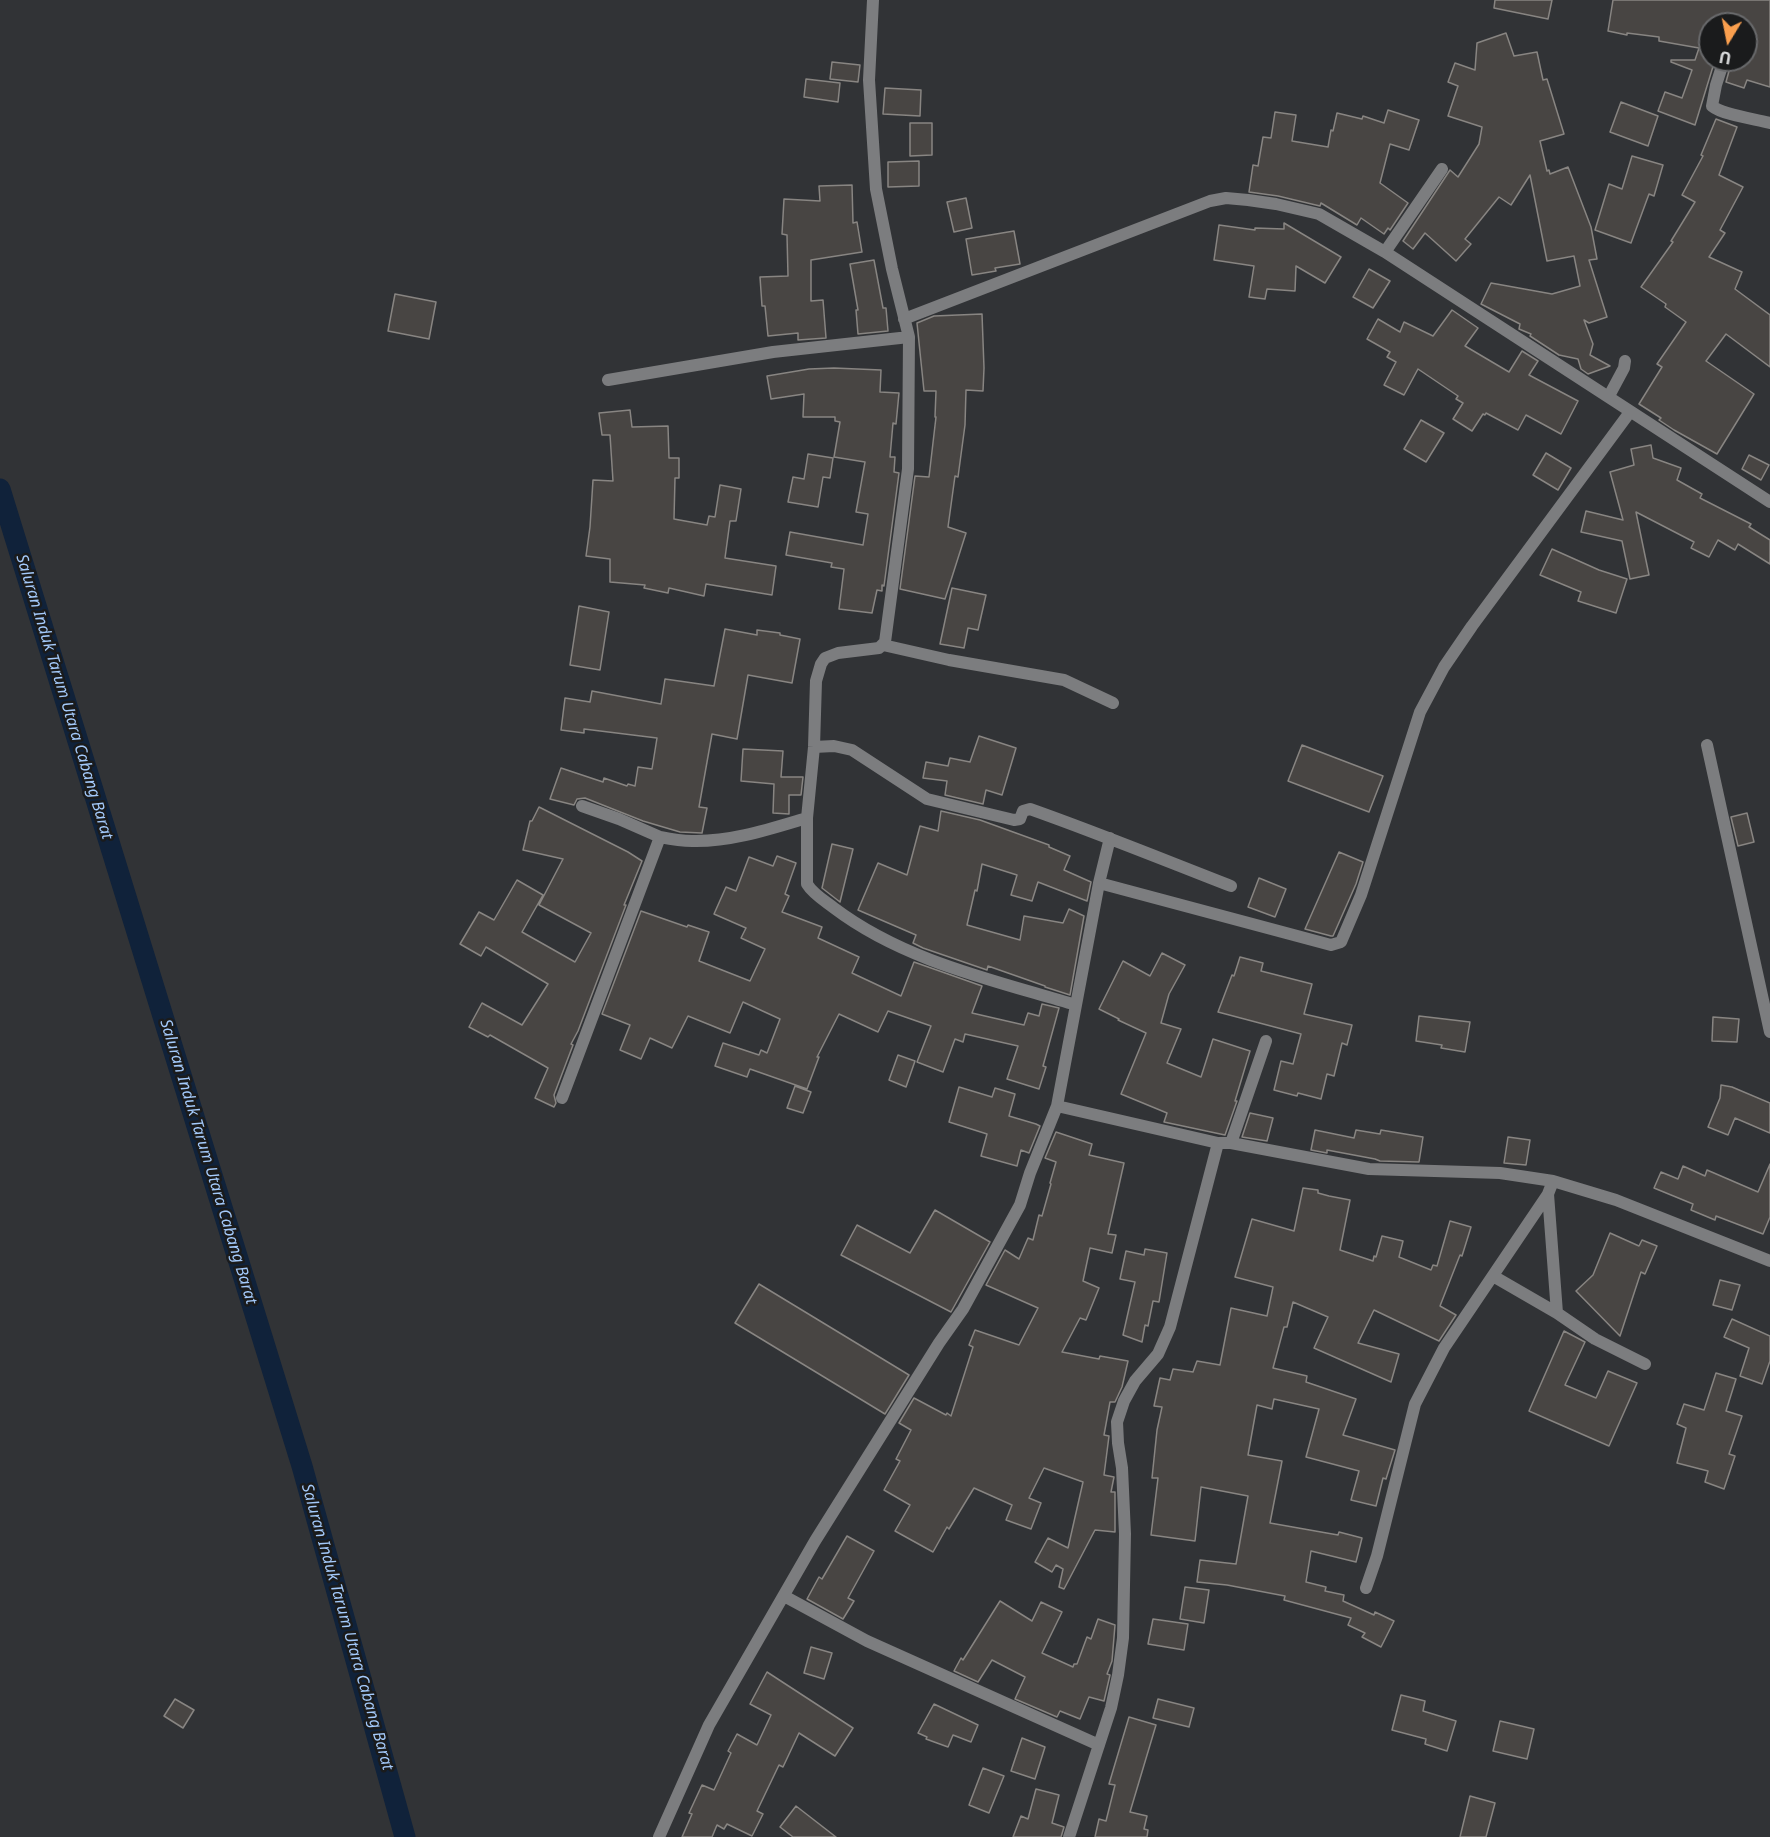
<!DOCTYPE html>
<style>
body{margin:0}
#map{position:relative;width:1770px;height:1837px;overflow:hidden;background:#313336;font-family:"Noto Sans",sans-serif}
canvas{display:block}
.north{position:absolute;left:1698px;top:12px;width:60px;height:60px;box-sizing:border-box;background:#1a1b1c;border:2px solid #68696b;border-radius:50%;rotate:190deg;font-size:16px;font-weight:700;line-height:24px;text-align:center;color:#dedfe1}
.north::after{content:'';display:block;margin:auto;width:21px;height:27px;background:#fa9f4e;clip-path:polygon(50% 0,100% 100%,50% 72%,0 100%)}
</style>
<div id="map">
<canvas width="1770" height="1837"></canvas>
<div class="north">U</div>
</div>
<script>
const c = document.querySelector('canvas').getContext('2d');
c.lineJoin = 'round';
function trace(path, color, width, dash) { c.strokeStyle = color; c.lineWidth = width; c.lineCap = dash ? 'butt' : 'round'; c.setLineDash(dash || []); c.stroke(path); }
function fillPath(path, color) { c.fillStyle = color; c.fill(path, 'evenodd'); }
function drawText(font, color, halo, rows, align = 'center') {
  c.font = font + ' "Noto Sans",sans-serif'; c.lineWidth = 5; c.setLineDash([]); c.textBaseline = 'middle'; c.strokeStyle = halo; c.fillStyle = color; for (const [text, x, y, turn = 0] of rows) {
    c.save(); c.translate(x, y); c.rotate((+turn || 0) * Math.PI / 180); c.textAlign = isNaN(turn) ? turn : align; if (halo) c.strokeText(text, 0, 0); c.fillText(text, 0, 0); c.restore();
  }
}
trace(new Path2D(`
 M 0,489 L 302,1466 L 405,1837`), '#10223a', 21);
const building = new Path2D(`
 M 1495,0 L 1552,0 L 1548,19 L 1494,8 Z
 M 1613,0 L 1770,0 L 1770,87 L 1747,80 L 1744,88 L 1726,82 L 1732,60 L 1746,60 L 1746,24 L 1742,24 L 1740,17 L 1733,14 L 1727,18 L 1725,24 L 1710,24 L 1710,60 L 1715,60 L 1695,125 L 1658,111 L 1665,92 L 1682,98 L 1692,70 L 1671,62 L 1671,60 L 1695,60 L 1699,48 L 1659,41 L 1659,37 L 1627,33 L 1627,35 L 1608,31 Z
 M 1506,33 L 1514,56 L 1537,52 L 1543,80 L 1547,79 L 1564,134 L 1540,141 L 1547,171 L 1549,170 L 1550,174 L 1568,167 L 1591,227 L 1597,259 L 1589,260 L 1607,317 L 1589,323 L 1584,320 L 1593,344 L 1590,355 L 1610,366 L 1588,374 L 1581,369 L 1578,359 L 1559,355 L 1530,336 L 1531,334 L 1519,329 L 1520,324 L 1481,304 L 1491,283 L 1552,294 L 1580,286 L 1574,256 L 1547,261 L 1530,175 L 1511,205 L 1499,197 L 1465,239 L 1471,244 L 1456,261 L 1425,233 L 1413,249 L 1403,241 L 1450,170 L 1458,177 L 1479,144 L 1482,127 L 1448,116 L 1458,86 L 1448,82 L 1455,63 L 1475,70 L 1477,43 Z
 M 832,62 L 860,65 L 858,82 L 830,79 Z
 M 806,79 L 840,83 L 838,102 L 804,97 Z
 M 885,88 L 921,90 L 920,116 L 883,114 Z
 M 1621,102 L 1658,116 L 1648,146 L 1610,132 Z
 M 1388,110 L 1419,120 L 1409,150 L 1390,144 L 1380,183 L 1408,203 L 1390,230 L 1388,228 L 1384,234 L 1361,218 L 1357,225 L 1321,203 L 1320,206 L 1278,196 L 1249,192 L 1253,165 L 1258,166 L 1263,137 L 1271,138 L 1275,112 L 1296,115 L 1292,141 L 1328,147 L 1331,130 L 1333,131 L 1337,113 L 1362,119 L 1363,116 L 1384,123 Z
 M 1716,119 L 1737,127 L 1719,175 L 1743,187 L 1720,230 L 1725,233 L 1709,257 L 1742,272 L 1735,289 L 1770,315 L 1770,367 L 1726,334 L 1706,361 L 1754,394 L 1717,454 L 1674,430 L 1659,420 L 1661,418 L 1639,404 L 1662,367 L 1657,364 L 1686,322 L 1665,307 L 1666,304 L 1641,287 L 1673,242 L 1671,241 L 1695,202 L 1682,195 L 1703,156 L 1701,155 Z
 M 910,123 L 932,123 L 932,155 L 910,156 Z
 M 1632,156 L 1663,165 L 1654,196 L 1649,194 L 1631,243 L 1595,230 L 1609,184 L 1622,189 Z
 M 919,161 L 919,186 L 888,187 L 888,162 Z
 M 852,185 L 853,223 L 857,222 L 862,252 L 811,260 L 811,301 L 823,300 L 826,338 L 798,340 L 798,333 L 768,336 L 765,306 L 762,306 L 760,277 L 788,276 L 787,235 L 782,234 L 784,199 L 820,201 L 819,186 Z
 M 966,198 L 972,228 L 954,232 L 947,202 Z
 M 1284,223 L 1341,257 L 1325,283 L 1296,266 L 1295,291 L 1267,289 L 1265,299 L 1249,297 L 1254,266 L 1214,260 L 1219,225 L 1255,230 L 1255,228 L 1284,229 Z
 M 1014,231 L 1020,264 L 995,268 L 996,271 L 972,275 L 966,239 Z
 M 874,260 L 883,308 L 886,308 L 888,331 L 858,334 L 856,310 L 858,310 L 850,264 Z
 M 1369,269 L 1390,281 L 1373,308 L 1353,297 Z
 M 395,294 L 436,302 L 429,339 L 388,331 Z
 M 1452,310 L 1478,328 L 1465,346 L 1509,372 L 1522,351 L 1538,361 L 1529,375 L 1578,401 L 1561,434 L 1526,415 L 1518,430 L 1486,413 L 1485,415 L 1483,414 L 1472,431 L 1453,419 L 1463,403 L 1456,399 L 1458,396 L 1418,369 L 1404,395 L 1384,385 L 1396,362 L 1387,357 L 1390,352 L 1367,339 L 1378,319 L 1400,332 L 1404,322 L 1433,336 Z
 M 982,314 L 984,368 L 983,391 L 966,390 L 965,425 L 958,477 L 955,476 L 948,527 L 966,533 L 945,599 L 900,589 L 915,476 L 929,477 L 936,417 L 935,417 L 936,391 L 924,391 L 917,323 L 934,316 Z
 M 834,368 L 881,370 L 880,392 L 899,393 L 896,424 L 893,423 L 890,457 L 895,457 L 894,472 L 899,473 L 884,586 L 882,585 L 882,591 L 877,590 L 872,613 L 839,609 L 844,569 L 831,567 L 832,563 L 786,555 L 790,532 L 863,545 L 868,514 L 856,512 L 865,462 L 834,457 L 840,422 L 835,421 L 835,417 L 803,417 L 804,394 L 771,399 L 767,376 L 809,369 Z
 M 630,410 L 632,427 L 668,426 L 669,458 L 679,458 L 679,478 L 675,478 L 674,519 L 707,525 L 709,516 L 715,517 L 720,485 L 741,489 L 736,521 L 730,521 L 725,558 L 776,566 L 772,595 L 706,584 L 704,596 L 669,588 L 668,593 L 644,588 L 645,585 L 610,582 L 610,559 L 586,556 L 590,527 L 593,480 L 613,481 L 610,435 L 602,435 L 599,413 Z
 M 1421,420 L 1444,433 L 1426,462 L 1404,449 Z
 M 1651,445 L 1653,458 L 1681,468 L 1677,480 L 1702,494 L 1700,498 L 1751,524 L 1749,527 L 1770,540 L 1770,564 L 1738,544 L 1735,550 L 1718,540 L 1709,557 L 1691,548 L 1694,542 L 1636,512 L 1649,575 L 1630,579 L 1622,541 L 1581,532 L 1586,511 L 1623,520 L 1610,472 L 1634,465 L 1631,449 Z
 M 1546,453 L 1571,468 L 1558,490 L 1533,475 Z
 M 808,454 L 833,458 L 830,478 L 823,477 L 818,507 L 788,502 L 793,477 L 804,479 Z
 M 1749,455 L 1769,465 L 1761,480 L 1742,469 Z
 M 1552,549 L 1599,570 L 1627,579 L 1616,613 L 1578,601 L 1581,592 L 1540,575 Z
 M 952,588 L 986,595 L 978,630 L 968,628 L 964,648 L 940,644 Z
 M 579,606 L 609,612 L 600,670 L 570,665 Z
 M 725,629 L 757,635 L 757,630 L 780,633 L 780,635 L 800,639 L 792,683 L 748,675 L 737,739 L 712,734 L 699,807 L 707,808 L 702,833 L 680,832 L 643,821 L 585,798 L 577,799 L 574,805 L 550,799 L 561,768 L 603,782 L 604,778 L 627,786 L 628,784 L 635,786 L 638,767 L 652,769 L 657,738 L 584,729 L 584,733 L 561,730 L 565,698 L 590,702 L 592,691 L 661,704 L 665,679 L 714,686 Z
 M 979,736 L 1016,748 L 1002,795 L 986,790 L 983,804 L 945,795 L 947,781 L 923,778 L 926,762 L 948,766 L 950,758 L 970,762 Z
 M 1302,745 L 1383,776 L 1369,812 L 1288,781 Z
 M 743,749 L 783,751 L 781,777 L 803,777 L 801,795 L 789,795 L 789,814 L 773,813 L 774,784 L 741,781 Z
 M 539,807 L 628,852 L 642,861 L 624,905 L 626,905 L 578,1031 L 571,1044 L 573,1045 L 554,1095 L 556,1103 L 554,1107 L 535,1098 L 548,1068 L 490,1035 L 488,1037 L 469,1027 L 482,1003 L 522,1025 L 548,984 L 486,947 L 481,956 L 460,944 L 479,912 L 494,920 L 517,880 L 543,895 L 522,932 L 575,962 L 591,933 L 539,905 L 563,859 L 523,850 L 530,821 L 532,821 Z
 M 941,811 L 980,820 L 1049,845 L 1049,847 L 1070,856 L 1064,870 L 1091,882 L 1087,901 L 1038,882 L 1032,901 L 1011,895 L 1017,875 L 982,864 L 977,891 L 975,890 L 967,925 L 1020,940 L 1024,916 L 1063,923 L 1069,909 L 1084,916 L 1070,995 L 1045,987 L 1045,986 L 988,966 L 987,970 L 923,948 L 913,943 L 916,935 L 858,910 L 878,863 L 907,875 L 920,826 L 938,831 Z
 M 1747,813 L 1754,842 L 1738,846 L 1731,817 Z
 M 832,844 L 853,849 L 840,902 L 822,888 Z
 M 1339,852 L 1363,862 L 1356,884 L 1333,936 L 1331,936 L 1305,929 Z
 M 777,856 L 796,863 L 785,894 L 789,896 L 782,912 L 822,927 L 818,938 L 859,957 L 852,973 L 901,996 L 914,962 L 982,986 L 972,1013 L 1024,1025 L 1028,1013 L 1039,1016 L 1042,1004 L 1059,1008 L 1043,1066 L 1046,1067 L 1039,1089 L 1007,1079 L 1018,1046 L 965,1034 L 963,1042 L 955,1039 L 943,1072 L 917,1062 L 931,1026 L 888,1011 L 878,1032 L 839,1014 L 817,1057 L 819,1057 L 807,1089 L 750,1069 L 747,1077 L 715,1066 L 723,1043 L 759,1055 L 761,1050 L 767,1053 L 780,1019 L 743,1002 L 730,1033 L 688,1016 L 672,1048 L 650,1038 L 641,1059 L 620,1050 L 630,1025 L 602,1014 L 641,911 L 687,927 L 688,925 L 709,932 L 699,961 L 750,981 L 765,949 L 741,938 L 746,928 L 714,914 L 726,887 L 736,891 L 749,857 L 773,866 Z
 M 1259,878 L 1286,889 L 1275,917 L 1248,907 Z
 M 1162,953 L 1185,965 L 1169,994 L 1161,1023 L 1181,1029 L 1167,1063 L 1201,1077 L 1213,1039 L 1250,1051 L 1235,1101 L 1237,1101 L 1225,1135 L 1164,1122 L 1167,1113 L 1121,1094 L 1146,1033 L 1118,1020 L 1119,1019 L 1099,1009 L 1123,961 L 1150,976 Z
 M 1240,957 L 1263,963 L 1261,971 L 1312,984 L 1304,1014 L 1352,1025 L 1347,1045 L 1342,1043 L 1334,1076 L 1327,1074 L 1321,1099 L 1298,1093 L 1297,1096 L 1274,1090 L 1281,1061 L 1293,1064 L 1301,1034 L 1218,1012 L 1232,975 L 1234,976 Z
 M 1419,1016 L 1470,1022 L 1465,1052 L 1441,1048 L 1442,1045 L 1416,1041 Z
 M 1713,1017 L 1739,1019 L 1737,1042 L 1712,1041 Z
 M 898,1055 L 915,1061 L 906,1087 L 889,1080 Z
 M 1721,1085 L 1732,1087 L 1770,1103 L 1770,1133 L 1735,1118 L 1728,1135 L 1708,1127 L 1720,1098 Z
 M 795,1086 L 811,1092 L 803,1113 L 787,1108 Z
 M 959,1087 L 992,1097 L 995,1088 L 1015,1094 L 1009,1116 L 1036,1124 L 1040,1126 L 1029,1153 L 1021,1150 L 1017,1166 L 981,1156 L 987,1134 L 949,1122 Z
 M 1250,1113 L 1273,1118 L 1267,1141 L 1242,1137 Z
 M 1315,1130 L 1354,1138 L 1356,1130 L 1380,1134 L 1381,1130 L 1423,1137 L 1419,1162 L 1380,1161 L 1375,1159 L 1327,1150 L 1327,1153 L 1311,1150 Z
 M 1056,1132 L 1092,1144 L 1089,1155 L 1124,1163 L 1108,1234 L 1116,1235 L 1112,1253 L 1090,1248 L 1083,1281 L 1099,1288 L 1086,1320 L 1080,1318 L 1062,1352 L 1099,1359 L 1100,1356 L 1128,1361 L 1122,1387 L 1115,1402 L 1110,1402 L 1104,1435 L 1109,1436 L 1104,1475 L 1114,1477 L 1111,1492 L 1115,1492 L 1115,1532 L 1095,1530 L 1064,1589 L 1059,1587 L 1063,1569 L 1056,1565 L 1052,1572 L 1035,1562 L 1048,1538 L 1068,1548 L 1083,1482 L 1044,1468 L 1029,1498 L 1041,1503 L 1031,1529 L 1006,1520 L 1012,1505 L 974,1488 L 949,1529 L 947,1527 L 933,1552 L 895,1531 L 910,1505 L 884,1490 L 900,1461 L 896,1459 L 911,1430 L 899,1423 L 914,1398 L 946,1415 L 947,1413 L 951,1416 L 973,1347 L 969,1345 L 975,1330 L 1019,1345 L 1038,1308 L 986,1285 L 1005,1250 L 1019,1259 L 1028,1238 L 1033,1240 L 1039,1215 L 1042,1216 L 1051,1184 L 1050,1183 L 1056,1162 L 1045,1158 Z
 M 1508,1137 L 1530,1140 L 1526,1165 L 1504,1163 Z
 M 1770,1164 L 1770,1217 L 1763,1234 L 1716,1216 L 1715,1220 L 1691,1210 L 1693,1204 L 1654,1188 L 1661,1172 L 1678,1179 L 1683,1166 L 1705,1176 L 1707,1170 L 1758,1192 Z
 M 1303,1188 L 1318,1190 L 1318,1193 L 1329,1196 L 1350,1200 L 1340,1250 L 1373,1261 L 1374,1256 L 1376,1257 L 1382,1236 L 1403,1241 L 1399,1257 L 1431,1270 L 1433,1265 L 1437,1266 L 1450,1221 L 1471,1227 L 1462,1256 L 1460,1255 L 1440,1306 L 1456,1315 L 1439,1341 L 1374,1310 L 1358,1343 L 1399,1354 L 1391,1382 L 1314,1348 L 1328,1317 L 1293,1302 L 1287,1327 L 1284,1327 L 1273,1368 L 1307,1376 L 1306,1382 L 1356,1399 L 1343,1435 L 1395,1450 L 1386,1479 L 1383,1478 L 1376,1506 L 1351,1500 L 1359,1471 L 1306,1457 L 1319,1409 L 1274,1399 L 1272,1409 L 1257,1405 L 1248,1455 L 1282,1461 L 1270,1523 L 1338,1535 L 1339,1532 L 1362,1538 L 1356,1562 L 1311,1551 L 1306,1582 L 1326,1587 L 1325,1591 L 1344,1595 L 1343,1601 L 1374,1615 L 1375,1612 L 1394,1621 L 1381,1647 L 1362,1637 L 1365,1633 L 1348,1625 L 1351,1618 L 1284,1600 L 1285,1596 L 1227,1585 L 1197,1582 L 1200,1560 L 1236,1564 L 1248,1496 L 1201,1487 L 1195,1541 L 1151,1535 L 1158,1478 L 1152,1478 L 1157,1430 L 1162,1407 L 1154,1406 L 1160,1378 L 1170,1380 L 1173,1369 L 1193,1372 L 1197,1361 L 1220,1365 L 1231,1308 L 1267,1316 L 1273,1287 L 1235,1277 L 1252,1219 L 1294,1231 Z
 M 935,1210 L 990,1242 L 951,1312 L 841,1255 L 857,1225 L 910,1253 Z
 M 1610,1233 L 1639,1246 L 1642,1240 L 1657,1246 L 1645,1274 L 1641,1272 L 1620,1336 L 1576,1291 L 1593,1275 Z
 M 1145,1249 L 1167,1253 L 1159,1302 L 1153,1301 L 1148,1326 L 1145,1325 L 1142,1342 L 1123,1335 L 1135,1282 L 1120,1279 L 1126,1251 L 1144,1255 Z
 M 1720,1280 L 1740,1285 L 1732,1310 L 1713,1305 Z
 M 759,1284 L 909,1375 L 885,1414 L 735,1323 Z
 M 1732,1319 L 1770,1336 L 1770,1361 L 1762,1384 L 1740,1376 L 1749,1348 L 1724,1337 Z
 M 1564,1331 L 1585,1342 L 1565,1385 L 1596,1398 L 1608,1371 L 1637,1383 L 1609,1446 L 1529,1411 Z
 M 1716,1373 L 1736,1379 L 1726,1411 L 1742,1416 L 1729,1454 L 1735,1456 L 1724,1489 L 1705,1482 L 1708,1471 L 1677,1463 L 1686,1428 L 1677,1424 L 1684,1404 L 1704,1410 Z
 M 847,1536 L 874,1551 L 848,1598 L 854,1601 L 843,1619 L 807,1599 L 819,1577 L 822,1579 Z
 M 1185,1587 L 1209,1590 L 1204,1623 L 1180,1619 Z
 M 1000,1601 L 1032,1621 L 1041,1602 L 1062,1612 L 1042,1653 L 1073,1667 L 1074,1664 L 1077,1664 L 1087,1637 L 1091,1639 L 1098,1619 L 1115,1625 L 1112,1661 L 1107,1674 L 1110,1675 L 1104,1701 L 1089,1697 L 1080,1719 L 1060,1711 L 1057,1717 L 1015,1699 L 1025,1677 L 992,1660 L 978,1682 L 954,1671 L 961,1658 L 963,1660 Z
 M 1153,1619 L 1188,1624 L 1184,1650 L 1148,1644 Z
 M 811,1647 L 832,1653 L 824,1679 L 804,1673 Z
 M 767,1672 L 853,1728 L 835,1756 L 799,1733 L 783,1767 L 779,1765 L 757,1811 L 763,1814 L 752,1836 L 727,1824 L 724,1829 L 717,1825 L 712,1837 L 682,1837 L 692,1814 L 689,1813 L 702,1785 L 714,1790 L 731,1753 L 728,1751 L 737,1734 L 757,1745 L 771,1715 L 750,1704 Z
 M 1401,1695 L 1425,1701 L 1423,1711 L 1456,1721 L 1447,1751 L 1425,1744 L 1426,1739 L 1392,1730 Z
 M 175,1699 L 194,1710 L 183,1728 L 164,1716 Z
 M 1158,1699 L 1194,1708 L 1189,1727 L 1153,1718 Z
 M 934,1704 L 978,1725 L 971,1742 L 953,1735 L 948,1747 L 926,1739 L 927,1737 L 918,1733 Z
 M 1129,1717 L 1156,1725 L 1130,1812 L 1147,1816 L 1144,1829 L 1148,1830 L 1147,1837 L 1095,1837 L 1099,1819 L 1106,1821 L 1115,1785 L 1109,1784 Z
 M 1500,1721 L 1534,1729 L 1527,1759 L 1493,1751 Z
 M 1022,1738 L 1045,1747 L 1035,1779 L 1011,1771 Z
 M 983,1768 L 1004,1776 L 989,1813 L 969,1805 Z
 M 1036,1789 L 1059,1795 L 1052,1823 L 1064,1827 L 1061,1837 L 1013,1837 L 1021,1816 L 1028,1819 Z
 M 1470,1796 L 1495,1803 L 1486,1837 L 1460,1837 Z
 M 796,1806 L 836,1837 L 793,1837 L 780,1827 Z`);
fillPath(building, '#484543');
trace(building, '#888582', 1.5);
trace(new Path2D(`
 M 1733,24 L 1734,22
 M 1724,60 L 1716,85 L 1712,106 C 1723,115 1755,119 1770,123
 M 1385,252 L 1442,169
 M 904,319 L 1210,201 L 1226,198 L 1248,200 L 1276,204 L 1319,214 L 1385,252 L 1770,502
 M 608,380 L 773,352 L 909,337
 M 1609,396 L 1624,368 L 1625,361
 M 883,645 L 949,660 L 1064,680 L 1113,703
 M 1707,745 L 1770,1032
 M 814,747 L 834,746 L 852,750 L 927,799 L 1014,820 L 1020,819 L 1023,811 L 1030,809 C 1098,833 1164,860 1231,886
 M 582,806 L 619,819 L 660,837
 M 1099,883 L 1110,838
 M 1076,1005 L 1099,883 L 1331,945 L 1341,942 L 1361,895 L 1420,712 L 1444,667 L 1472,626 L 1630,412
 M 562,1098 C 595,1011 627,924 660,837 C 670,839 681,841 692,841 C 731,842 770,829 807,818
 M 1057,1106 L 1218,1143 L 1231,1143 L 1369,1169 L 1500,1173 L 1553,1181 L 1616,1200 L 1770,1261
 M 1231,1143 L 1266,1041
 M 1548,1194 L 1557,1313
 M 1493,1276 L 1557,1313 L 1595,1339 L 1645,1364
 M 1366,1588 L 1377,1556 L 1415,1404 L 1444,1348 L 1548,1194 L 1553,1181
 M 784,1596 L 867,1641 L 1099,1745
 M 659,1837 L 709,1725 L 815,1541 L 939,1343 L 963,1309 L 1020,1205 L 1030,1173 L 1057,1106 L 1076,1005 C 993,980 904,961 834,908 C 825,901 813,894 807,884 L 807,818 L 814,747 L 816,681 L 821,664 L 825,658 L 838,653 L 879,648 L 885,642 L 908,469 L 909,337 L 892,269 L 876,189 L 869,80 L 873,0
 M 1069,1837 L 1111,1708 L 1118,1675 L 1123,1638 L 1125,1534 L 1122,1468 L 1118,1443 L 1117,1422 L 1124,1401 L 1135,1381 L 1158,1354 L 1170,1327 L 1218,1143`), '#7c7d7f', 12);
drawText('italic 16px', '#a4cafb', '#1a1b1c', [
 ["Saluran Induk Tarum Utara Cabang Barat",64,697,73],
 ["Saluran Induk Tarum Utara Cabang Barat",208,1162,73],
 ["Saluran Induk Tarum Utara Cabang Barat",347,1627,74]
]);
</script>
